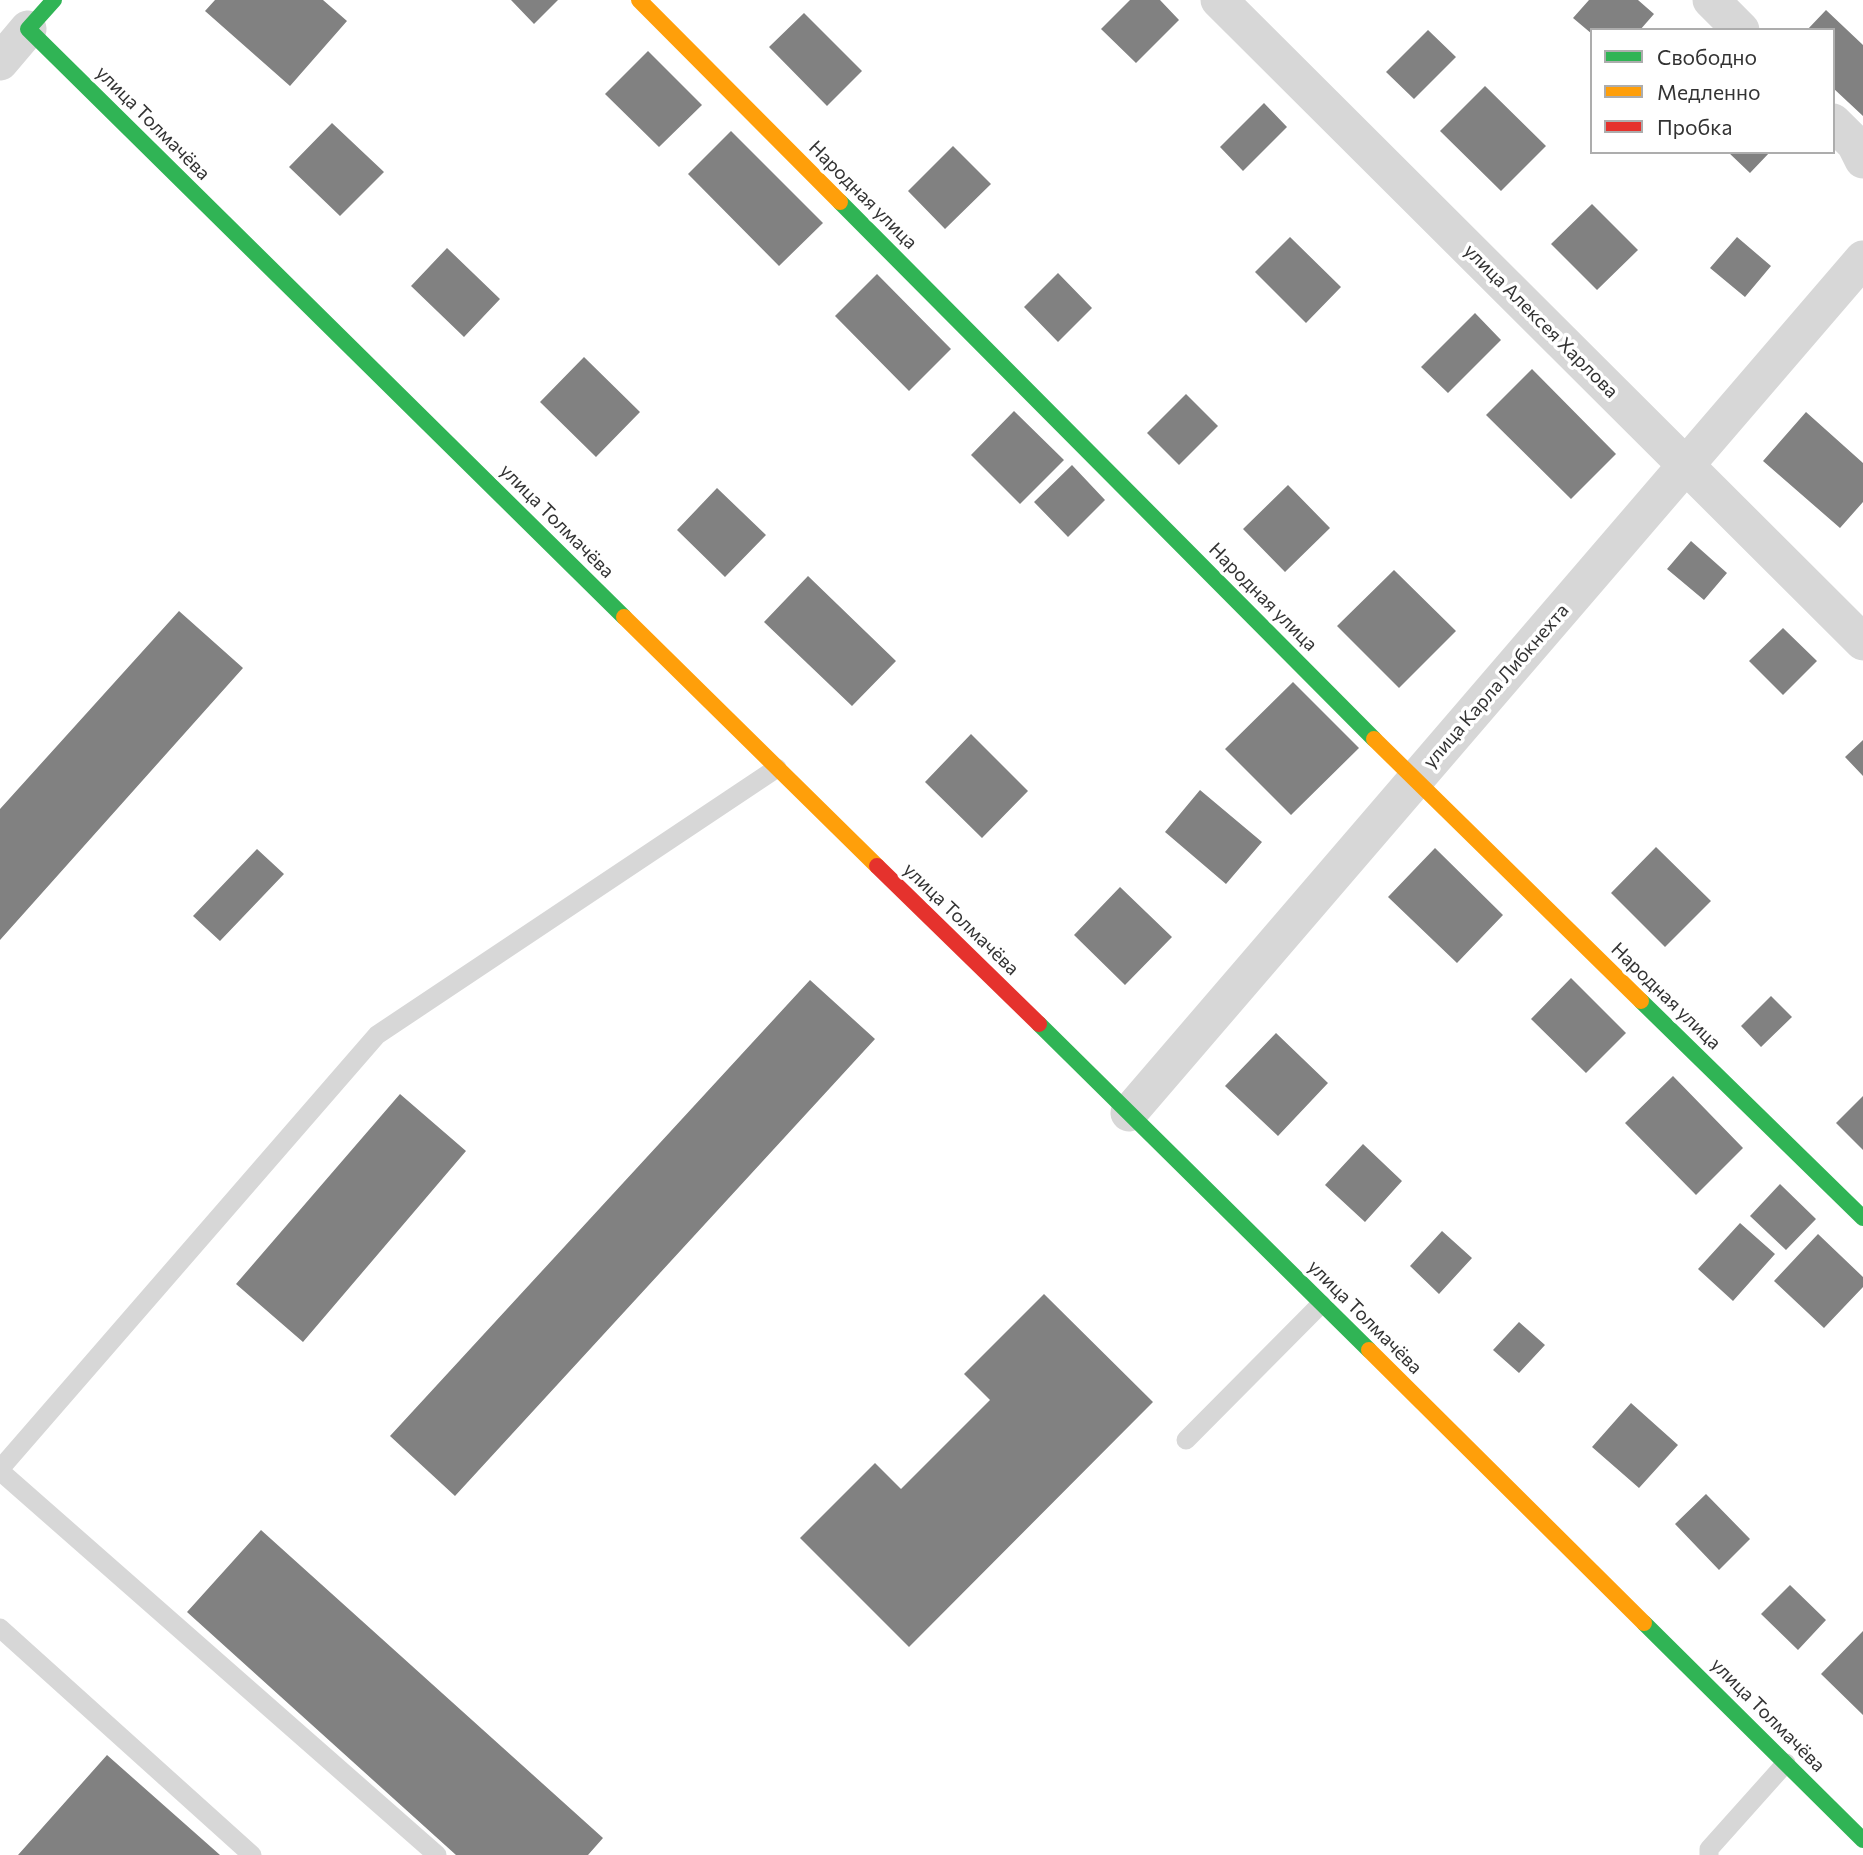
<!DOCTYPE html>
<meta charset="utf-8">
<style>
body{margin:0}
#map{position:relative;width:1863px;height:1855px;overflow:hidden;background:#fff;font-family:Commissioner,sans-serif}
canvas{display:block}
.legend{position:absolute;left:1590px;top:28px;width:245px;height:126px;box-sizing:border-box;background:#fff;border:2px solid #adadad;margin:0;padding:9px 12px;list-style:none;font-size:21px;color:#333}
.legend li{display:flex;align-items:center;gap:14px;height:35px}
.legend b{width:35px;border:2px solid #adadad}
</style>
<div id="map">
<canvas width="1863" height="1855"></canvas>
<ul class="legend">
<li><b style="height:9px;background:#30b455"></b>Свободно</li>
<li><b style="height:9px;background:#ff9f0a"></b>Медленно</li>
<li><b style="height:9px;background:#e5322d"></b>Пробка</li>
</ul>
</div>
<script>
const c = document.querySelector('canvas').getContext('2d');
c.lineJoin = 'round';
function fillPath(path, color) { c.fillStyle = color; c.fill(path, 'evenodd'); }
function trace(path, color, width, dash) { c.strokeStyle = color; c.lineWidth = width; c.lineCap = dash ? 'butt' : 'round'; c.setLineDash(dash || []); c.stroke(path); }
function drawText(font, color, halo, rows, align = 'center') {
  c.font = font + ' Commissioner,sans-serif'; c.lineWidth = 7; c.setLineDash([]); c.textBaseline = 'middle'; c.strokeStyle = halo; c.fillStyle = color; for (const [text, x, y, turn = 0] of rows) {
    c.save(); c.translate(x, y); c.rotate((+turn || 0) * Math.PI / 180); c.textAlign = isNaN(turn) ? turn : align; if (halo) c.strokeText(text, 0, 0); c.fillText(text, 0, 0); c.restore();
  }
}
fillPath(new Path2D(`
 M 215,0 L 323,0 L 347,21 L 290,86 L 205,11 Z
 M 511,0 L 558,0 L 534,24 Z
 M 1130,0 L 1160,0 L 1179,20 L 1136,63 L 1101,29 Z
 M 1589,0 L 1638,0 L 1654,14 L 1640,30 L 1592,30 L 1592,34 L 1573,18 Z
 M 1826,10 L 1863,45 L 1863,116 L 1833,88 L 1833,30 L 1807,30 Z
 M 804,13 L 862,71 L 827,106 L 769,47 Z
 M 1428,30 L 1456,57 L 1414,99 L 1386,72 Z
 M 648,51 L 702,105 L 659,147 L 605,94 Z
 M 1485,86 L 1546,146 L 1501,191 L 1440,131 Z
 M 1264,103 L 1287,127 L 1243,171 L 1220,147 Z
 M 332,123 L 384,172 L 340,216 L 289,167 Z
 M 731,131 L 823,223 L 779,266 L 688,174 Z
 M 953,146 L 991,184 L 945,229 L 908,191 Z
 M 1728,152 L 1770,152 L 1750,173 Z
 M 1592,204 L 1638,250 L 1597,290 L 1551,244 Z
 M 1290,237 L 1341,287 L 1306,323 L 1255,272 Z
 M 1737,237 L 1771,266 L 1745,297 L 1710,268 Z
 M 447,248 L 500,299 L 464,337 L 411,286 Z
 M 1058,273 L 1092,308 L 1058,342 L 1024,307 Z
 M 877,274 L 951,349 L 909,391 L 835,316 Z
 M 1475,313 L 1501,340 L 1448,393 L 1421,367 Z
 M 584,357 L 640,412 L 596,457 L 540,402 Z
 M 1532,369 L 1616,454 L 1571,499 L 1486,415 Z
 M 1186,394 L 1218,426 L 1179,465 L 1147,433 Z
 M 1014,411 L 1064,460 L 1020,504 L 971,455 Z
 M 1806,412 L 1863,463 L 1863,502 L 1840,528 L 1763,461 Z
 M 1072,465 L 1105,500 L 1068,537 L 1034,502 Z
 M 1288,485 L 1330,528 L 1285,572 L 1243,529 Z
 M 717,488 L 766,535 L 725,577 L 677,530 Z
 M 1691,541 L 1727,573 L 1704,600 L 1667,569 Z
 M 1394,570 L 1456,631 L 1399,688 L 1337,626 Z
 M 808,576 L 896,661 L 852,706 L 764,622 Z
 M 179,611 L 243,668 L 0,940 L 0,809 Z
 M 1783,628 L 1817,661 L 1783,695 L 1749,661 Z
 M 1293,682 L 1359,748 L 1291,815 L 1225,749 Z
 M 971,734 L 1028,791 L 982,838 L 925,782 Z
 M 1863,740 L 1863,776 L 1845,757 Z
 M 1200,790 L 1262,842 L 1226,884 L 1165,832 Z
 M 1656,847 L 1711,901 L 1665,947 L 1611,893 Z
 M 1435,848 L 1503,915 L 1457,963 L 1388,897 Z
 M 257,849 L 284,874 L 220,941 L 193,916 Z
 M 1120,887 L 1172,937 L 1125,985 L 1074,935 Z
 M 1571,978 L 1626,1033 L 1586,1073 L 1531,1019 Z
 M 810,980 L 875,1039 L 455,1496 L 390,1436 Z
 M 1771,996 L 1792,1017 L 1761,1047 L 1741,1026 Z
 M 1276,1033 L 1328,1083 L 1278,1136 L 1225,1086 Z
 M 1673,1076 L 1743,1148 L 1696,1195 L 1625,1123 Z
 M 400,1094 L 466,1151 L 303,1342 L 236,1284 Z
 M 1863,1096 L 1863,1150 L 1836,1123 Z
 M 1363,1144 L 1402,1181 L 1365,1222 L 1325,1185 Z
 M 1780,1184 L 1816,1219 L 1786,1250 L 1750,1216 Z
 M 1740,1223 L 1775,1254 L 1733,1301 L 1698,1269 Z
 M 1442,1231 L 1472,1258 L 1439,1294 L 1410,1266 Z
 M 1818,1234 L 1863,1277 L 1863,1287 L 1824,1328 L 1774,1281 Z
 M 1044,1294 L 1153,1402 L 909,1647 L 800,1538 L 875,1463 L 901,1489 L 990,1400 L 964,1374 Z
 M 1519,1322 L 1545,1345 L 1519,1373 L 1493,1350 Z
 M 1631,1403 L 1678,1445 L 1639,1488 L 1592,1447 Z
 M 1706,1494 L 1750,1539 L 1719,1570 L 1675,1524 Z
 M 261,1530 L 603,1838 L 588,1855 L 456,1855 L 187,1612 Z
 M 1790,1585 L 1826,1620 L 1798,1650 L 1761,1614 Z
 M 1863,1631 L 1863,1715 L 1821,1674 Z
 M 107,1755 L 220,1855 L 18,1855 Z`), '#818181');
trace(new Path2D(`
 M 1186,1440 L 1321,1304
 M 0,1469 L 377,1035 L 777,768
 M 0,1471 L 437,1855
 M 0,1628 L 252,1855
 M 1709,1855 L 1709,1849 L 1786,1763`), '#d7d7d7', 19);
trace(new Path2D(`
 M 1219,0 L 1863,642
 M 1711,0 L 1741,30
 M 0,62 L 28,29
 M 1833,122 L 1855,144 L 1863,160
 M 1129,1113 L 1863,259`), '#d7d7d7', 37);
trace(new Path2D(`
 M 54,0 L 28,29 L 624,617
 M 840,202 L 1374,739
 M 1641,1001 L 1863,1218
 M 1039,1024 L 1369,1350
 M 1644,1623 L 1863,1840`), '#30b455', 16);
trace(new Path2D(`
 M 639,0 L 840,202
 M 624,617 L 877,866
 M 1374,739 L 1641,1001
 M 1369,1350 L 1644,1623`), '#ff9f0a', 16);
trace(new Path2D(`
 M 877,866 L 1039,1024`), '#e5322d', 16);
drawText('19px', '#333', '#fff', [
 ["улица Толмачёва",153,123,45],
 ["Народная улица",863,195,45],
 ["улица Алексея Харлова",1541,321,45],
 ["улица Толмачёва",557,521,45],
 ["Народная улица",1263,597,45],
 ["улица Карла Либкнехта",1496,686,-49],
 ["улица Толмачёва",961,919,44],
 ["Народная улица",1666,996,44],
 ["улица Толмачёва",1365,1317,45],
 ["улица Толмачёва",1768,1715,45]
]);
</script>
